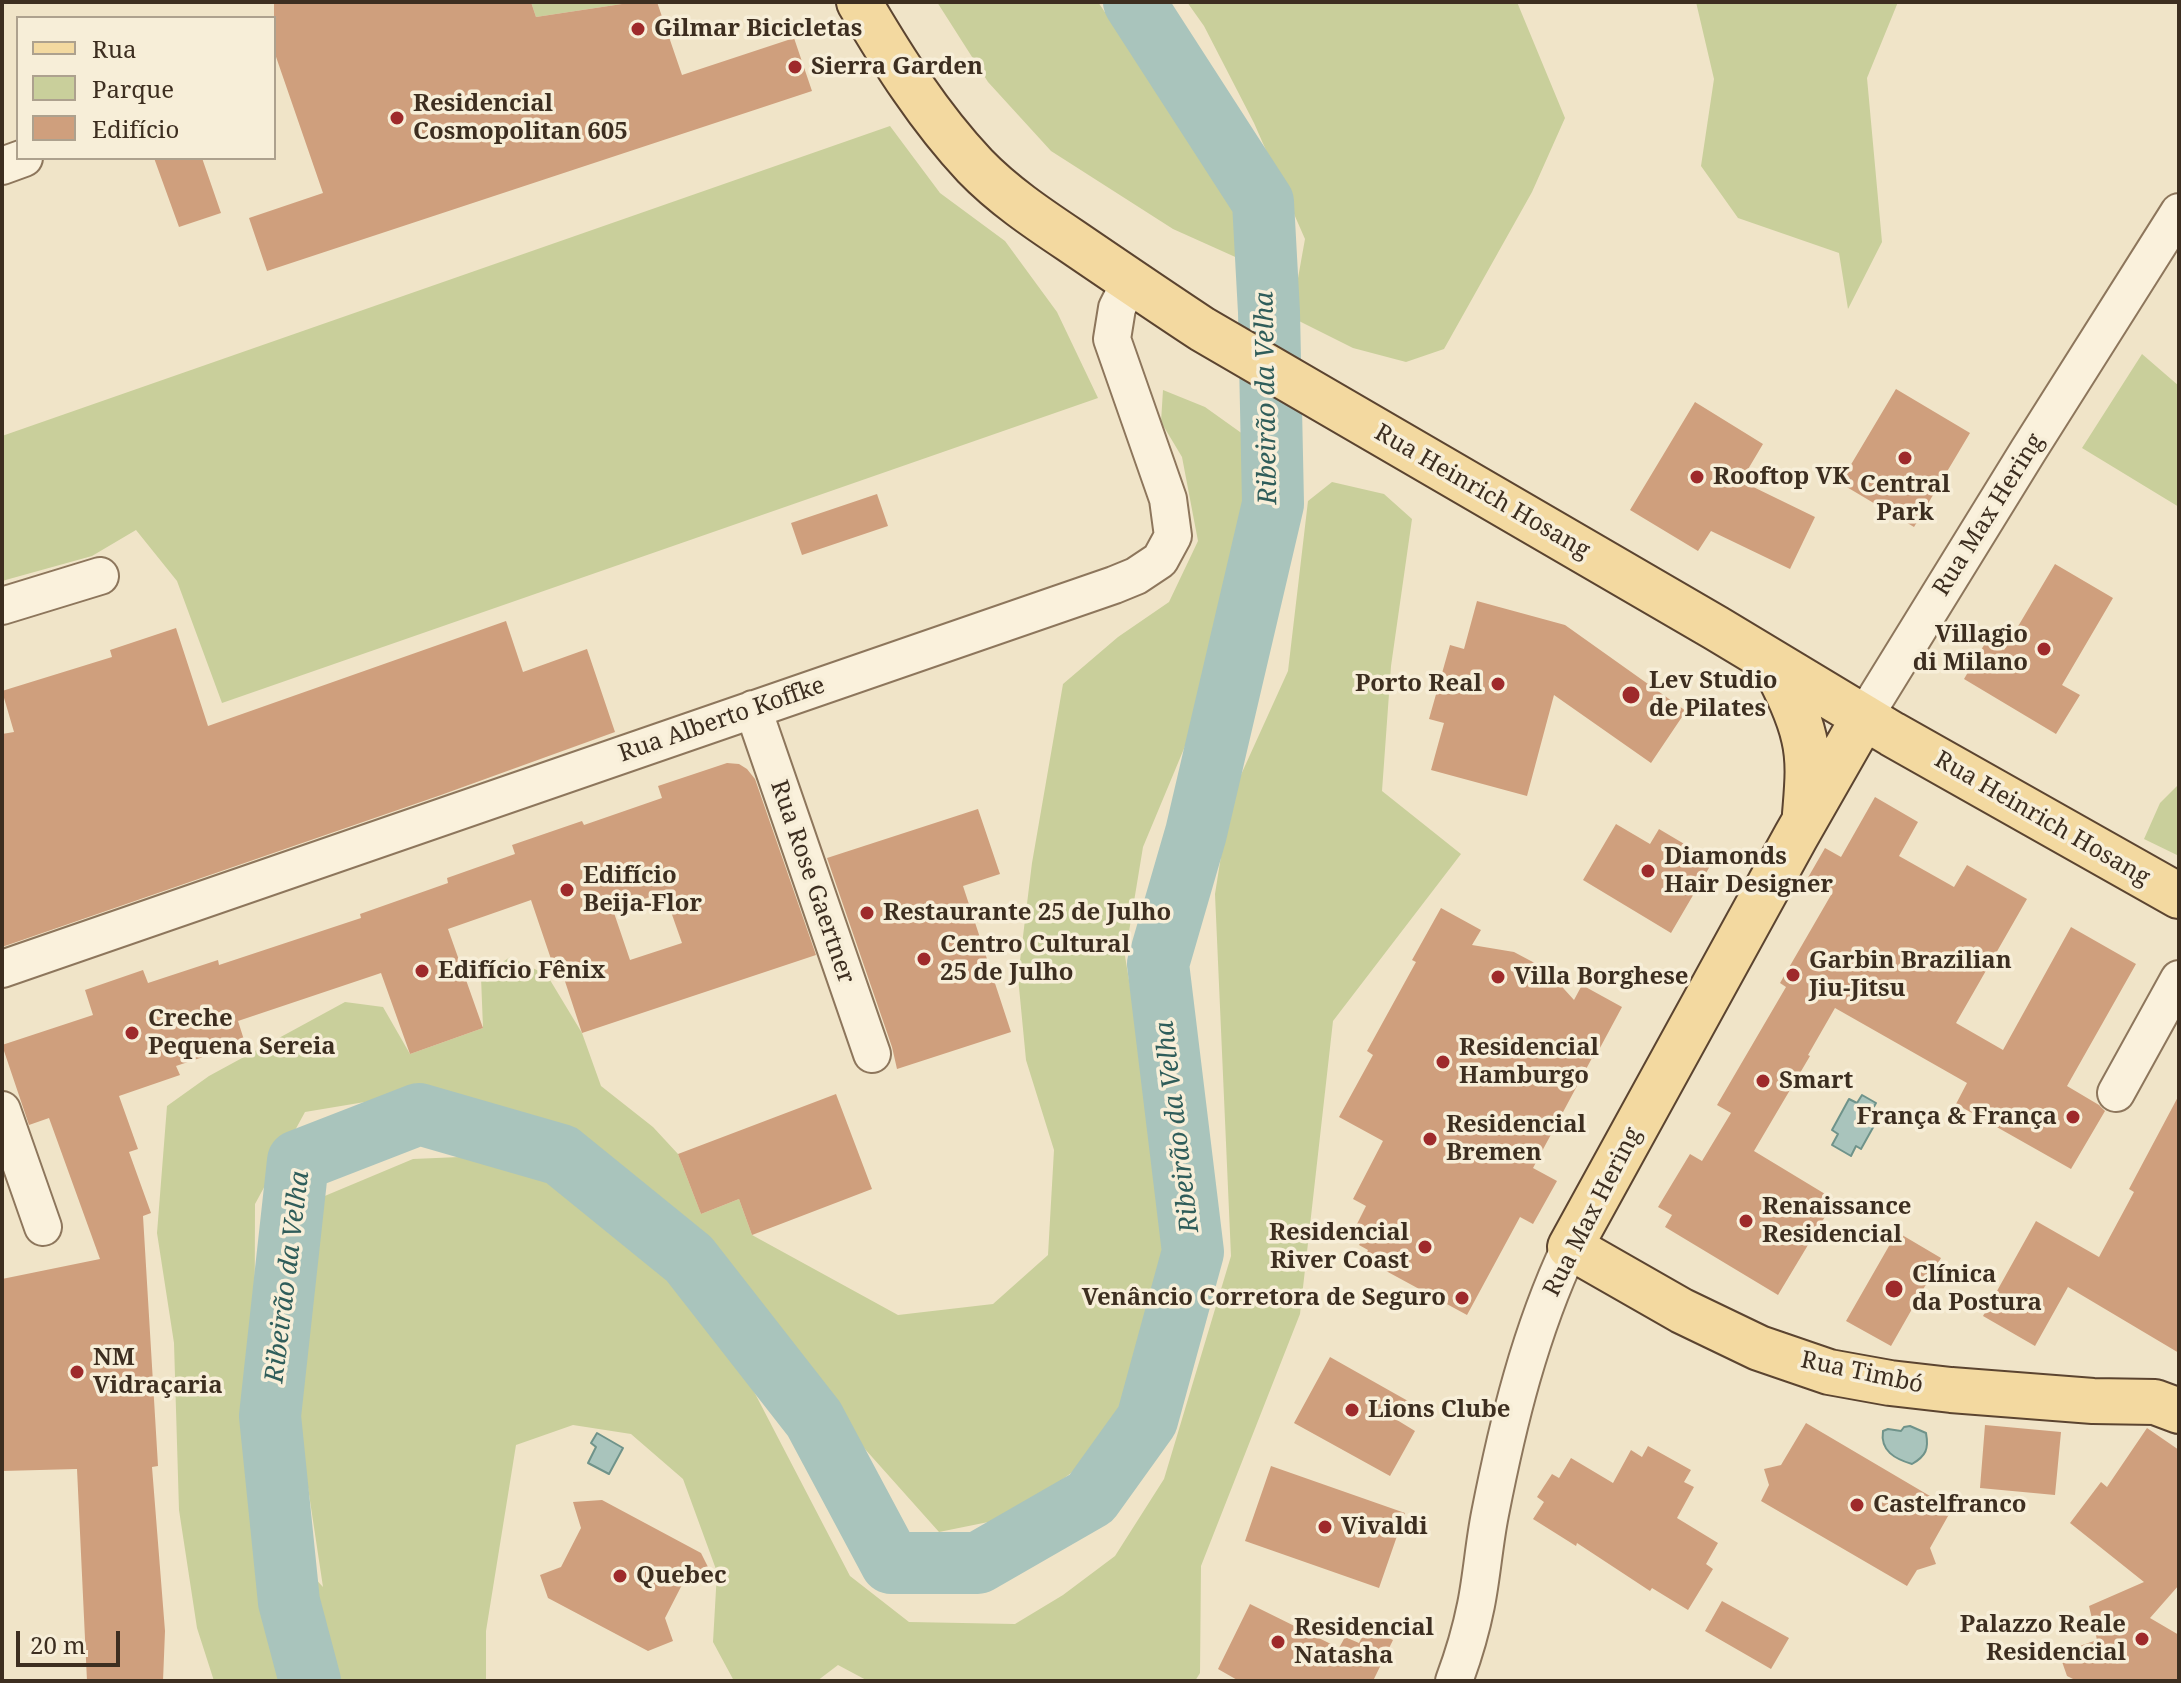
<!DOCTYPE html>
<meta charset="utf-8">
<style>
body{margin:0}
#map{position:relative;width:2181px;height:1683px;overflow:hidden;background:#f0e4c8;font-family:"Noto Serif",serif}
canvas{display:block}
.frame{position:absolute;inset:0;border:4px solid #3d2e20;pointer-events:none}
.legend{position:absolute;left:16px;top:16px;width:260px;height:144px;box-sizing:border-box;background:#f7eed8;border:2px solid #ada18e;margin:0;padding:10px 14px;list-style:none;font-size:24px;color:#3d2e20}
.legend li{display:flex;align-items:center;gap:16px;height:40px}
.legend b{width:40px;border:2px solid #ada18e}
.scale{position:absolute;left:16px;top:1631px;width:104px;height:36px;box-sizing:border-box;border:4px solid #3d2e20;border-top:0;padding-left:10px;font-size:24px;line-height:28px;white-space:nowrap;color:#3d2e20;-webkit-text-stroke:6px #f7eed8;paint-order:stroke}
</style>
<div id="map">
<canvas width="2181" height="1683"></canvas>
<div class="frame"></div>
<ul class="legend">
<li><b style="height:10px;background:#f3d9a0"></b>Rua</li>
<li><b style="height:22px;background:#c9cf9b"></b>Parque</li>
<li><b style="height:22px;background:#cf9f7d"></b>Edifício</li>
</ul>
<div class="scale">20 m</div>
</div>
<script>
const c = document.querySelector('canvas').getContext('2d');
c.lineJoin = 'round';
function fillPath(path, color) { c.fillStyle = color; c.fill(path, 'evenodd'); }
function trace(path, color, width, dash) { c.strokeStyle = color; c.lineWidth = width; c.lineCap = dash ? 'butt' : 'round'; c.setLineDash(dash || []); c.stroke(path); }
function drawText(font, color, halo, rows, align = 'center') {
  c.font = font + ' "Noto Serif",serif'; c.lineWidth = 7; c.setLineDash([]); c.textBaseline = 'middle'; c.strokeStyle = halo; c.fillStyle = color; for (const [text, x, y, turn = 0] of rows) {
    c.save(); c.translate(x, y); c.rotate((+turn || 0) * Math.PI / 180); c.textAlign = isNaN(turn) ? turn : align; if (halo) c.strokeText(text, 0, 0); c.fillText(text, 0, 0); c.restore();
  }
}
fillPath(new Path2D(`
 M 531,2 L 635,2 L 536,17 Z
 M 937,2 L 1098,2 L 1216,175 L 1249,230 L 1242,260 L 1173,229 L 1051,151 L 988,82 Z
 M 1187,2 L 1517,2 L 1565,118 L 1532,192 L 1444,349 L 1406,362 L 1353,348 L 1291,317 L 1305,239 L 1254,123 L 1204,26 Z
 M 1696,2 L 1898,2 L 1867,78 L 1882,242 L 1848,309 L 1839,253 L 1738,218 L 1701,166 L 1714,79 Z
 M 890,126 L 940,193 L 1005,241 L 1057,312 L 1098,398 L 222,703 L 177,581 L 136,530 L 92,556 L 2,581 L 2,436 Z
 M 2142,354 L 2179,386 L 2179,507 L 2082,448 Z
 M 1163,390 L 1205,407 L 1247,437 L 1238,561 L 1188,739 L 1143,847 L 1125,956 L 1147,1089 L 1166,1216 L 1152,1342 L 1100,1451 L 1013,1517 L 939,1532 L 856,1439 L 775,1325 L 660,1197 L 536,1119 L 407,1095 L 305,1112 L 255,1204 L 254,1513 L 323,1587 L 291,1375 L 308,1203 L 413,1159 L 483,1156 L 591,1198 L 711,1309 L 850,1576 L 909,1622 L 1015,1624 L 1063,1595 L 1115,1556 L 1164,1479 L 1231,1256 L 1215,894 L 1230,799 L 1288,671 L 1308,501 L 1332,482 L 1384,494 L 1412,519 L 1391,666 L 1382,791 L 1461,854 L 1333,1021 L 1300,1314 L 1201,1566 L 1200,1673 L 1195,1681 L 868,1681 L 838,1665 L 817,1681 L 734,1681 L 713,1642 L 717,1572 L 683,1479 L 631,1434 L 573,1425 L 516,1445 L 486,1631 L 486,1681 L 214,1681 L 197,1628 L 179,1510 L 174,1343 L 157,1233 L 167,1106 L 209,1076 L 345,1002 L 383,1007 L 410,1054 L 483,1028 L 481,977 L 510,957 L 547,975 L 582,1033 L 601,1086 L 653,1127 L 678,1154 L 701,1214 L 739,1199 L 752,1235 L 898,1315 L 993,1304 L 1048,1255 L 1054,1150 L 1026,1060 L 1018,977 L 1032,863 L 1063,684 L 1118,637 L 1169,602 L 1198,541 L 1182,457 L 1161,422 Z
 M 2179,784 L 2179,856 L 2144,839 L 2160,803 Z`), '#c9cf9b');
const water = new Path2D(`
 M 1862,1095 L 1876,1103 L 1872,1110 L 1880,1115 L 1861,1149 L 1856,1146 L 1851,1156 L 1832,1145 L 1838,1134 L 1832,1130 L 1849,1099 L 1857,1103 Z
 M 1910,1426 L 1926,1433 C 1929,1449 1926,1456 1912,1464 C 1895,1459 1880,1451 1883,1431 L 1888,1429 L 1901,1431 L 1904,1427 Z
 M 597,1433 L 623,1448 L 609,1474 L 588,1463 L 596,1447 L 591,1443 Z`);
fillPath(water, '#a9c4bc');
trace(water, '#6f938a', 2);
trace(new Path2D(`
 M 310,1681 L 289,1602 L 270,1416 L 298,1161 L 419,1114 L 561,1155 L 689,1259 L 814,1419 L 891,1563 L 978,1563 L 1091,1498 L 1147,1420 L 1193,1252 L 1158,964 L 1196,833 L 1273,504 L 1269,312 L 1263,202 L 1134,2`), '#a9c4bc', 62);
fillPath(new Path2D(`
 M 274,2 L 531,2 L 536,17 L 635,2 L 657,2 L 682,75 L 794,38 L 812,91 L 267,271 L 249,218 L 323,193 L 274,51 Z
 M 154,158 L 202,158 L 221,213 L 179,227 Z
 M 1896,389 L 1970,433 L 1914,527 L 1840,483 Z
 M 1695,402 L 1763,444 L 1741,481 L 1815,517 L 1790,569 L 1711,531 L 1698,551 L 1630,510 Z
 M 877,494 L 888,526 L 802,555 L 791,523 Z
 M 2055,564 L 2113,598 L 2062,685 L 2080,695 L 2056,734 L 1964,679 L 1987,640 L 2004,650 Z
 M 1477,601 L 1565,625 L 1686,711 L 1651,763 L 1554,695 L 1527,796 L 1431,770 L 1444,723 L 1429,719 L 1450,645 L 1464,649 Z
 M 506,621 L 523,672 L 587,649 L 615,732 L 441,795 L 2,947 L 2,734 L 14,732 L 2,691 L 112,657 L 110,650 L 176,628 L 208,726 Z
 M 727,763 L 739,764 L 747,769 L 755,779 L 816,955 L 582,1033 L 557,957 L 551,959 L 531,900 L 448,929 L 483,1028 L 410,1054 L 381,973 L 238,1021 L 245,1043 L 176,1066 L 180,1075 L 119,1096 L 138,1149 L 129,1152 L 151,1213 L 143,1216 L 158,1466 L 152,1467 L 165,1631 L 163,1681 L 87,1681 L 77,1469 L 2,1471 L 2,1279 L 100,1259 L 49,1118 L 29,1125 L 2,1045 L 93,1015 L 85,990 L 143,970 L 148,983 L 218,960 L 219,965 L 361,918 L 360,914 L 448,883 L 447,878 L 515,854 L 512,845 L 582,821 L 584,825 L 662,798 L 658,786 ZM 664,892 L 682,943 L 630,960 L 613,910 Z
 M 1875,797 L 1918,822 L 1899,856 L 1954,887 L 1967,865 L 2027,899 L 1956,1023 L 2003,1050 L 2071,927 L 2136,964 L 2067,1086 L 2099,1105 L 2105,1111 L 2071,1169 L 1956,1104 L 1967,1083 L 1835,1008 L 1808,1055 L 1810,1056 L 1754,1151 L 1835,1200 L 1778,1295 L 1665,1227 L 1672,1215 L 1658,1207 L 1690,1154 L 1702,1161 L 1731,1113 L 1717,1105 L 1786,987 L 1780,983 L 1831,895 L 1806,881 L 1825,848 L 1841,857 Z
 M 978,809 L 1000,874 L 963,886 L 1011,1032 L 897,1069 L 892,1047 L 827,858 Z
 M 1616,824 L 1650,844 L 1659,829 L 1713,861 L 1671,933 L 1583,880 Z
 M 1441,908 L 1481,930 L 1472,945 L 1514,952 L 1546,969 L 1574,1000 L 1582,985 L 1622,1007 L 1594,1059 L 1592,1058 L 1533,1168 L 1557,1181 L 1533,1224 L 1520,1217 L 1467,1315 L 1364,1259 L 1368,1250 L 1359,1245 L 1366,1232 L 1356,1226 L 1366,1206 L 1353,1199 L 1383,1141 L 1339,1117 L 1373,1055 L 1367,1051 L 1416,962 L 1412,960 Z
 M 836,1094 L 872,1189 L 752,1235 L 739,1199 L 701,1214 L 678,1154 Z
 M 2179,1095 L 2179,1353 L 2068,1287 L 2035,1346 L 1983,1316 L 2036,1221 L 2099,1257 L 2134,1192 L 2129,1189 Z
 M 1897,1232 L 1941,1258 L 1891,1346 L 1846,1321 Z
 M 1330,1357 L 1408,1401 L 1397,1420 L 1415,1431 L 1390,1476 L 1294,1423 Z
 M 1806,1423 L 1952,1509 L 1930,1548 L 1936,1564 L 1917,1570 L 1907,1586 L 1761,1501 L 1769,1485 L 1764,1469 L 1781,1465 Z
 M 1985,1425 L 2061,1432 L 2055,1495 L 1980,1488 Z
 M 2147,1428 L 2179,1450 L 2179,1585 L 2150,1618 L 2179,1635 L 2179,1681 L 2077,1681 L 2067,1676 L 2059,1653 L 2097,1640 L 2089,1606 L 2144,1582 L 2070,1523 L 2101,1482 L 2107,1487 Z
 M 1648,1446 L 1691,1470 L 1684,1482 L 1694,1487 L 1677,1518 L 1718,1543 L 1706,1564 L 1713,1569 L 1688,1610 L 1652,1588 L 1650,1591 L 1577,1543 L 1576,1546 L 1533,1519 L 1544,1502 L 1537,1497 L 1552,1474 L 1559,1478 L 1571,1458 L 1613,1483 L 1631,1450 L 1642,1457 Z
 M 1271,1466 L 1405,1513 L 1379,1588 L 1245,1541 Z
 M 602,1500 L 701,1553 L 712,1575 L 686,1577 L 665,1618 L 673,1641 L 648,1651 L 548,1598 L 540,1575 L 561,1567 L 581,1528 L 573,1502 Z
 M 1722,1601 L 1789,1638 L 1771,1669 L 1705,1631 Z
 M 1250,1604 L 1339,1648 L 1345,1637 L 1359,1643 L 1367,1627 L 1393,1640 L 1373,1681 L 1239,1681 L 1218,1669 Z`), '#cf9f7d');
const minor = new Path2D(`
 M 2,166 L 24,158
 M 2,606 L 100,576
 M 753,709 L 872,1054
 M 1864,717 L 2028,451 L 2179,212
 M 2,969 L 1114,585 L 1136,576 L 1160,560 L 1173,536 L 1168,499 L 1112,339 L 1117,308 L 1130,282
 M 2116,1093 L 2179,979
 M 2,1110 L 43,1227
 M 1454,1681 C 1463,1657 1471,1630 1476,1605 C 1482,1575 1484,1544 1490,1514 C 1508,1422 1530,1332 1570,1247`);
const major = new Path2D(`
 M 859,2 C 893,60 929,117 975,166 C 1003,195 1037,218 1070,240 C 1114,270 1158,300 1202,329 L 1716,628 L 1892,734 L 2179,896
 M 1773,663 C 1785,687 1798,712 1804,738 C 1810,763 1807,789 1805,814
 M 1864,717 L 1796,836 L 1570,1247 L 1682,1311 L 1759,1348 L 1829,1372 L 1890,1383 L 1951,1390 L 2093,1401 L 2155,1402 L 2179,1411`);
trace(minor, '#8d765c', 40);
trace(major, '#5b4430', 48);
trace(minor, '#faf1dc', 36);
trace(major, '#f3d9a0', 44);
for (const [x, y, r, color] of [
 [638,29,8,"#9e2a2b"],
 [795,67,8,"#9e2a2b"],
 [397,118,8,"#9e2a2b"],
 [1905,458,8,"#9e2a2b"],
 [1697,477,8,"#9e2a2b"],
 [2044,649,8,"#9e2a2b"],
 [1498,684,8,"#9e2a2b"],
 [1631,695,10,"#9e2a2b"],
 [1648,871,8,"#9e2a2b"],
 [567,890,8,"#9e2a2b"],
 [867,913,8,"#9e2a2b"],
 [924,959,8,"#9e2a2b"],
 [422,971,8,"#9e2a2b"],
 [1793,975,8,"#9e2a2b"],
 [1498,977,8,"#9e2a2b"],
 [132,1033,8,"#9e2a2b"],
 [1443,1062,8,"#9e2a2b"],
 [1763,1081,8,"#9e2a2b"],
 [2073,1117,8,"#9e2a2b"],
 [1430,1139,8,"#9e2a2b"],
 [1746,1221,8,"#9e2a2b"],
 [1425,1247,8,"#9e2a2b"],
 [1894,1289,10,"#9e2a2b"],
 [1462,1298,8,"#9e2a2b"],
 [77,1372,8,"#9e2a2b"],
 [1352,1410,8,"#9e2a2b"],
 [1857,1505,8,"#9e2a2b"],
 [1325,1527,8,"#9e2a2b"],
 [620,1576,8,"#9e2a2b"],
 [2142,1639,8,"#9e2a2b"],
 [1278,1642,8,"#9e2a2b"]
]) { const dot = new Path2D(); dot.arc(x, y, r, 0, 2 * Math.PI); c.fillStyle = color; c.fill(dot); trace(dot, '#f7eed8', 3); }
drawText('bold 24px', '#3d2e20', '#f7eed8', [
 ["Gilmar Bicicletas",654,29],
 ["Sierra Garden",811,67],
 ["Residencial",413,104],
 ["Cosmopolitan 605",413,132],
 ["Rooftop VK",1713,477],
 ["Central",1905,485,"center"],
 ["Park",1905,513,"center"],
 ["Villagio",2028,635,"right"],
 ["di Milano",2028,663,"right"],
 ["Lev Studio",1649,681],
 ["de Pilates",1649,709],
 ["Porto Real",1482,684,"right"],
 ["Diamonds",1664,857],
 ["Hair Designer",1664,885],
 ["Edifício",583,876],
 ["Beija-Flor",583,904],
 ["Restaurante 25 de Julho",883,913],
 ["Centro Cultural",940,945],
 ["25 de Julho",940,973],
 ["Garbin Brazilian",1809,961],
 ["Jiu-Jitsu",1809,989],
 ["Edifício Fênix",438,971],
 ["Villa Borghese",1514,977],
 ["Creche",148,1019],
 ["Pequena Sereia",148,1047],
 ["Residencial",1459,1048],
 ["Hamburgo",1459,1076],
 ["Smart",1779,1081],
 ["França & França",2057,1117,"right"],
 ["Residencial",1446,1125],
 ["Bremen",1446,1153],
 ["Renaissance",1762,1207],
 ["Residencial",1762,1235],
 ["Residencial",1409,1233,"right"],
 ["River Coast",1409,1261,"right"],
 ["Clínica",1912,1275],
 ["da Postura",1912,1303],
 ["Venâncio Corretora de Seguro",1446,1298,"right"],
 ["NM",93,1358],
 ["Vidraçaria",93,1386],
 ["Lions Clube",1368,1410],
 ["Castelfranco",1873,1505],
 ["Vivaldi",1341,1527],
 ["Quebec",636,1576],
 ["Palazzo Reale",2126,1625,"right"],
 ["Residencial",2126,1653,"right"],
 ["Residencial",1294,1628],
 ["Natasha",1294,1656]
], 'left');
drawText('24px', '#3d2e20', '#f7eed8', [
 ["Rua Heinrich Hosang",1482,492,30],
 ["Rua Max Hering",1989,515,-58],
 ["Rua Alberto Koffke",722,720,-19],
 ["Rua Heinrich Hosang",2042,819,30],
 ["Rua Rose Gaertner",812,882,71],
 ["Rua Max Hering",1593,1212,-63],
 ["Rua Timbó",1862,1373,12]
]);
drawText('italic 26px', '#2f5d5a', '#f7eed8', [
 ["Ribeirão da Velha",1267,398,-91],
 ["Ribeirão da Velha",1178,1127,-97],
 ["Ribeirão da Velha",288,1277,-83]
]);
</script>
